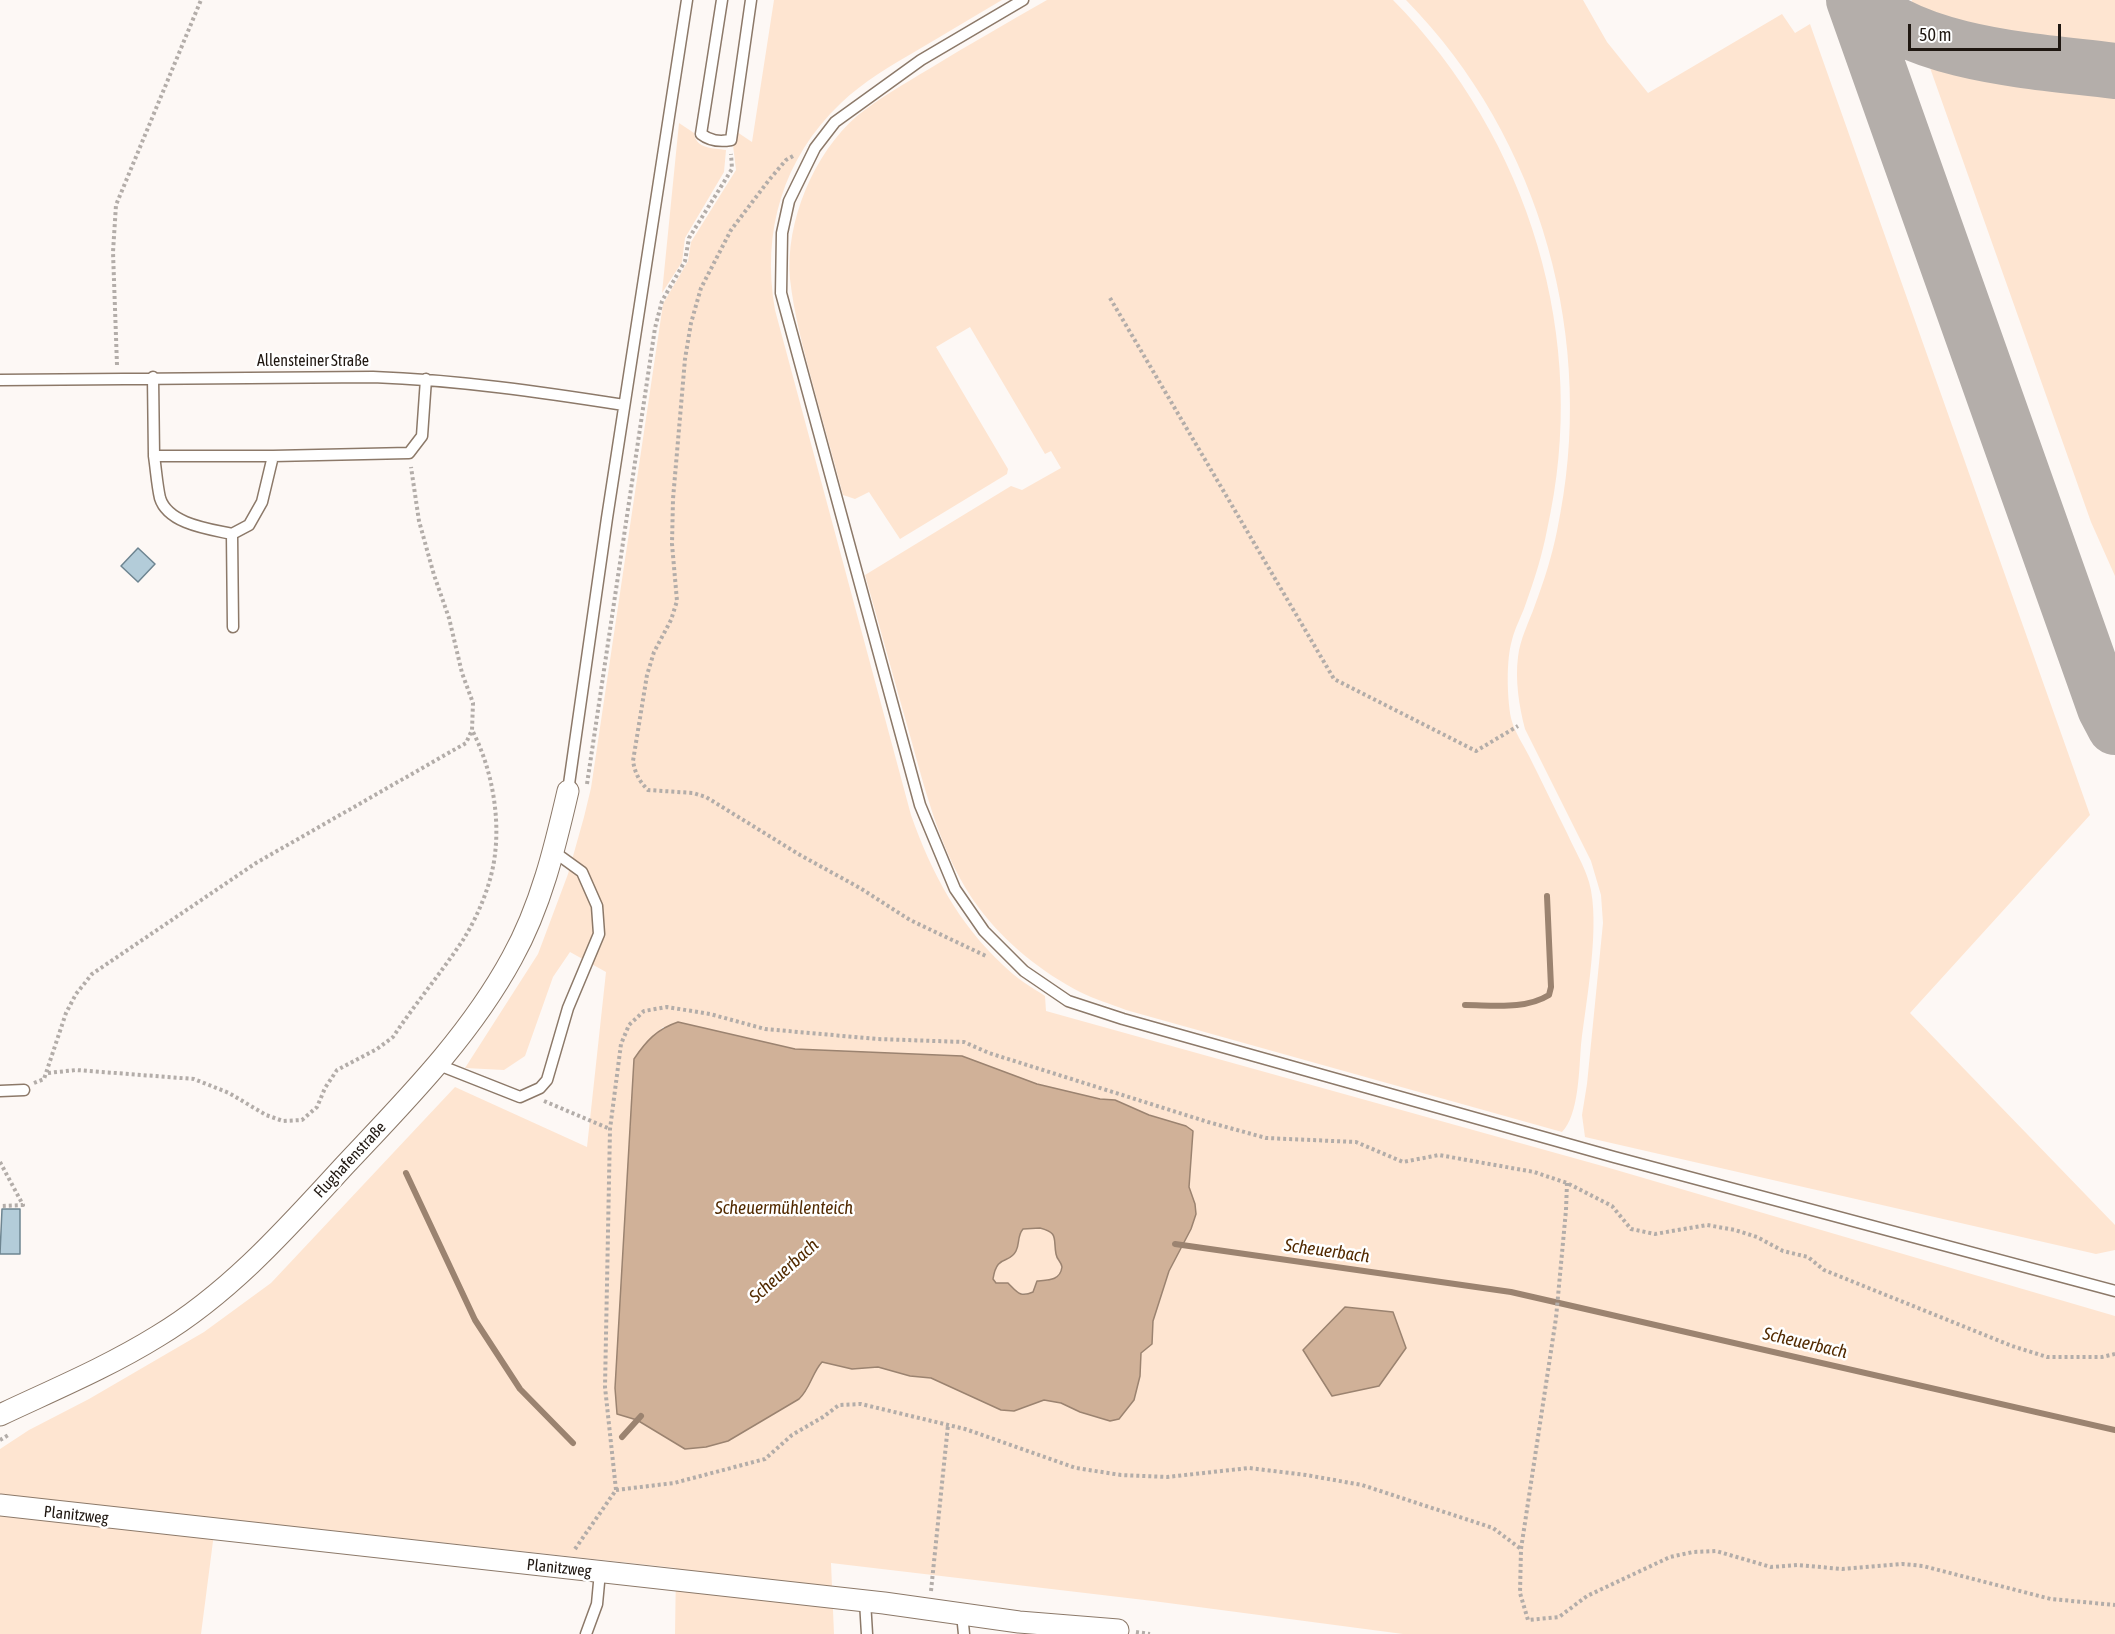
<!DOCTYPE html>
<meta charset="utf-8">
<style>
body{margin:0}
#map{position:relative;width:2115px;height:1634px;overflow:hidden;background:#fdf8f5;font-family:"Asap Condensed",sans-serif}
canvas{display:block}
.scale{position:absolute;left:1908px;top:24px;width:153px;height:27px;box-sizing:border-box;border:3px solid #1f1711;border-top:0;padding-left:8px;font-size:18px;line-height:21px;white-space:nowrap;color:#1f1711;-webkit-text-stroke:4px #fff;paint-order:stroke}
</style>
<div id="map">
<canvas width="2115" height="1634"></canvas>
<div class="scale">50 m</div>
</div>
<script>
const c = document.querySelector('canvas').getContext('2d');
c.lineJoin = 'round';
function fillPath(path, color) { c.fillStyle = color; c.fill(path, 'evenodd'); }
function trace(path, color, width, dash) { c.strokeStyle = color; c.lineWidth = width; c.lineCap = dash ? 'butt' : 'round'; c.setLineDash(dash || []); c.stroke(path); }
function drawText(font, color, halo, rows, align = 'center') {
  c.font = font + ' "Asap Condensed",sans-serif'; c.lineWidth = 5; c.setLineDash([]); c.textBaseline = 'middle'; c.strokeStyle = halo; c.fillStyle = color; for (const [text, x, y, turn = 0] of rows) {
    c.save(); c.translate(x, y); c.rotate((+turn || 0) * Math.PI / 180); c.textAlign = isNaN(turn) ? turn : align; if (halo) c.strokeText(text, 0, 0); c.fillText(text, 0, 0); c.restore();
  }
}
fillPath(new Path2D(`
 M 774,0 L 1002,0 C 973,17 945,34 916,51 C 890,66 863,82 841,103 C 783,158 761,232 775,310 L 911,815 C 932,874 958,923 1004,966 C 1016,978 1031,987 1045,996 L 1046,1011 L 1606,1167 L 2115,1316 L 2115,1634 L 1403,1634 L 1153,1601 L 831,1563 L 834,1634 L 675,1634 L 676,1568 L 216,1518 L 201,1634 L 0,1634 L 0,1449 L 29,1430 L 89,1399 L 204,1332 L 271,1283 L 455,1087 L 587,1147 L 606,972 L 570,952 L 553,977 L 525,1056 L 504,1070 L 465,1068 L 538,954 L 568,874 L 584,817 L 591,788 L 663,304 L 688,261 L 691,242 L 736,170 L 733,145 L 737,139 L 737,132 L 752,142 ZM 663,1027 L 795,1049 L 962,1056 L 1037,1084 L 1100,1099 L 1116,1100 L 1149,1115 L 1186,1126 L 1192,1131 L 1189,1187 L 1191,1229 L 1169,1271 L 1153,1321 L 1152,1344 L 1141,1353 L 1140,1376 L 1134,1400 L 1119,1419 L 1109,1421 L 1080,1412 L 1061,1403 L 1044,1400 L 1033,1403 L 1024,1408 L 1001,1410 L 931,1378 L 910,1376 L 878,1367 L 852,1369 L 822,1362 L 799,1399 L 728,1441 L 706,1447 L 685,1448 L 637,1420 L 617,1414 L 615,1388 L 634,1059 Z
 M 1047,0 L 1393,0 C 1529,138 1591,340 1547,530 C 1542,556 1534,581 1525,606 C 1521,617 1515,628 1512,640 C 1506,660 1507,697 1511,718 C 1514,731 1523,744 1529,756 C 1542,782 1554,807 1567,833 C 1574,849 1584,865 1589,882 C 1601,923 1586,1001 1581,1045 C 1579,1069 1579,1115 1562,1132 L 1126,1010 C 1111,1004 1094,999 1080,992 C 1043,973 1004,942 979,908 C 941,857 926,792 909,732 C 894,680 880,627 865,575 L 1011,486 L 1022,490 L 1061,468 L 1051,451 L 1045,454 L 970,327 L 936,347 L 1008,469 L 1007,474 L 900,539 L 869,492 L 855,499 L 843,495 C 833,457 822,419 812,381 C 803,347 794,314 790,279 C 785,222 814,153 857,116 C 879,98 904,84 929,69 C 968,45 1007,23 1047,0 Z
 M 1406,0 L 1583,0 L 1607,42 L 1648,93 L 1782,14 L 1795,33 L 1810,24 L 2090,815 L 1910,1013 L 2115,1225 L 2115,1250 L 2096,1254 L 1585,1137 L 1582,1115 L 1587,1084 L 1603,923 L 1601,895 L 1591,861 L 1525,729 C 1519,706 1515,680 1518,657 C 1520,639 1529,622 1535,605 C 1544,581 1552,556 1557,531 C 1598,343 1542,138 1406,0 Z
 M 1912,0 L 2115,0 L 2115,50 L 1975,29 L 1927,14 L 1911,4 Z
 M 1929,65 L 1945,72 L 2115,96 L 2115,576 L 2091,522 Z
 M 679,123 L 694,133 C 696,149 713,148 726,150 L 724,172 L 685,238 L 682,262 L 662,293 Z
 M 1040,1228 C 1059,1233 1053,1238 1056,1254 C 1057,1260 1061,1262 1063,1267 C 1059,1281 1048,1280 1037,1281 L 1033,1292 C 1013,1299 1015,1282 996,1283 L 993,1279 C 997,1253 1009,1265 1016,1251 C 1020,1243 1017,1236 1023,1229 Z`), '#fee5d1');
const water = new Path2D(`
 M 678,1022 L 795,1049 L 962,1056 L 1037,1084 L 1100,1099 L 1115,1100 L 1149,1115 L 1186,1126 L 1193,1131 L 1189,1187 L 1195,1204 L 1196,1214 L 1191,1229 L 1169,1271 L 1153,1321 L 1152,1344 L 1141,1353 L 1140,1376 L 1134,1400 L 1119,1419 L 1110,1421 L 1080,1412 L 1061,1403 L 1044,1400 L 1014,1411 L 1001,1410 L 931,1378 L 910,1376 L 878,1367 L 852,1369 L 822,1362 C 812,1373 810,1389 799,1399 L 728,1441 L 706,1447 L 685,1449 L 637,1420 L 617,1414 L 615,1388 L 634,1059 C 646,1041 657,1029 678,1022 ZM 1040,1228 C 1059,1233 1053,1238 1056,1254 C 1057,1260 1061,1261 1062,1267 C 1060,1281 1048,1280 1037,1281 L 1033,1292 C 1020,1298 1017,1292 1008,1283 L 996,1283 L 993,1279 C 997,1253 1009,1265 1016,1251 C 1020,1243 1017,1236 1023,1229 Z
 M 1345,1307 L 1393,1312 L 1406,1348 L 1379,1386 L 1332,1396 L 1303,1350 Z`);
fillPath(water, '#d0b198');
trace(water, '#9b8370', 1.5);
trace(new Path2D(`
 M 1465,1005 C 1492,1005 1525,1010 1549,995 L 1551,987 L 1547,896
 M 406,1173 L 475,1320 L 520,1389 L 573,1443
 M 1175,1244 L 1511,1292 L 2115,1430
 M 622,1437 L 641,1416`), '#9b8370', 6);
trace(new Path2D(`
 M 1854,0 L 2105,708 L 2115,727
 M 1860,0 C 1919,56 2037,61 2115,71`), '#b4aeaa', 56);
const building = new Path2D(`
 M 138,548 L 155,564 L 138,582 L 121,566 Z
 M 2,1209 L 20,1209 L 20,1254 L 0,1254 Z`);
fillPath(building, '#b3ccd9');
trace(building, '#6e8591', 1.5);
const service = new Path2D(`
 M 722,0 L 701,134 C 710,141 719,142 731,140 L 751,0
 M 1023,0 L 921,60 L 835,122 L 815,148 L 789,201 L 782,233 L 781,293 L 920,805 L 955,889 L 984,931 L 1024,971 L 1068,1001 L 1123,1019 L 1614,1157 L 2115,1291
 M 153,377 L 154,456 L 273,456 L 409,453 L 422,436 L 426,379
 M 0,380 L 373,377 C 458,380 541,392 624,405
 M 154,456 C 156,469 157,485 160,498 C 168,524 209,529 232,534 L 249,525 L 262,502 L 273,456
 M 232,534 L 233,627
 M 568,791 L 607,518 L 687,0
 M 439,1065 L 520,1097 L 540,1088 L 547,1080 L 568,1008 L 599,934 L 597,906 L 582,872 L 553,851
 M 0,1091 L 24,1090
 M 865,1601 L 867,1634
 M 962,1614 L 964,1634
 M 586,1634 L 597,1604 L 600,1572`);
const minor = new Path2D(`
 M 0,1415 C 53,1390 108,1367 158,1336 C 231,1292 288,1227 345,1165 C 406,1100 469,1037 512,958 C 541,906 555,847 568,791
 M 0,1505 L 884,1603 L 1019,1622 L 1118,1630`);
trace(service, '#8c7969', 13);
trace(minor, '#8c7969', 23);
trace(new Path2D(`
 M 793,156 L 786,160 L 769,180 L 731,230 L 701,288 L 691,323 L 685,359 L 673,499 L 672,544 L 677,601 L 671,620 L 654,652 L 647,675 L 633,761 C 635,773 639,781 648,790 L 693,793 L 706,797 L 800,855 L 860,888 L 910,920 L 986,956
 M 1110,298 L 1334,679 L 1476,751 L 1518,726
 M 117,365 L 113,252 L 116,205 L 201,0
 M 587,784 L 655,328 L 662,301 L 685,261 L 689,238 L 732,169 L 731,154
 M 48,1073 L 76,1070 L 194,1079 L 229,1093 L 266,1115 L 283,1121 L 302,1120 L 317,1107 L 325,1088 L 337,1070 L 377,1049 L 393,1037 C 415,1004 441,973 463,940 C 478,916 492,883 495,854 C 500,814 491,766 472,730
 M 34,1083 L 44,1079 L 66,1013 L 76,994 L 92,974 L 256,863 L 466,743 L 472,730 L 473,703 L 462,673 L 449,618 L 434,575 L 419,521 L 411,467
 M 544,1101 L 610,1129
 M 0,1162 L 23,1205 L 2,1206
 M 1567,1183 L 1566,1210 L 1556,1318 L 1521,1549 L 1520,1593 L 1528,1620 L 1559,1617 L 1587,1596 L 1670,1557 L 1693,1552 L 1716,1551 L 1771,1567 L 1798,1565 L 1842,1569 L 1903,1564 L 1923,1566 L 2051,1599 L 2115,1605
 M 0,1440 L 10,1434
 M 616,1490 L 674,1483 L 765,1459 L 792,1435 L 823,1417 L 839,1405 L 861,1404 L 965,1429 L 1076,1468 L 1121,1475 L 1167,1477 L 1249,1468 L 1306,1475 L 1362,1485 L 1493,1528 L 1521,1549
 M 575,1549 L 616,1490 L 605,1387 L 610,1129 L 621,1044 L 629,1025 L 644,1011 L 667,1007 L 710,1014 L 765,1029 L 877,1039 L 964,1042 L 989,1053 L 1208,1122 L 1266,1138 L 1356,1142 L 1403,1162 L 1439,1155 L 1534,1172 L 1567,1183 L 1612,1206 L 1631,1229 L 1655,1234 L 1707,1225 L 1735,1230 L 1757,1237 L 1783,1251 L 1808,1257 L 1824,1270 L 2012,1346 L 2047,1357 L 2102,1357 L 2115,1354
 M 931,1591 L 948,1425
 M 1136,1632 L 1150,1634`), '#b3ada9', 4, [3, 3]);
trace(service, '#fff', 10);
trace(minor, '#fff', 21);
drawText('16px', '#1f1711', '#fff', [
 ["Allensteiner Straße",313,361],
 ["Flughafenstraße",350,1160,-47],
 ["Planitzweg",76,1515,6],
 ["Planitzweg",559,1568,6]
]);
drawText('italic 18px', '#522a00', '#fff', [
 ["Scheuermühlenteich",784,1208],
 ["Scheuerbach",1327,1251,8],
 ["Scheuerbach",784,1271,-42],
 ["Scheuerbach",1805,1343,13]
]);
</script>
